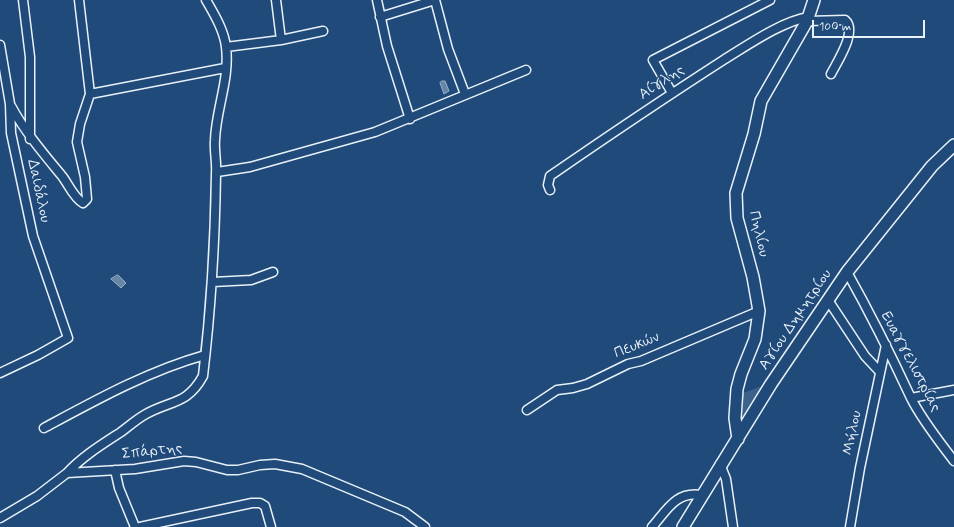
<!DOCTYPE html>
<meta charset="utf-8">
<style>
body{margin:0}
#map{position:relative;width:954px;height:527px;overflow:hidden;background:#1f4a7a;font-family:Mynerve,sans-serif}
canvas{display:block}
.scale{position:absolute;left:812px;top:20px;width:113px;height:18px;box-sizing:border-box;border:2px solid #e8f1f8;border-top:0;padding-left:5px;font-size:12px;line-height:14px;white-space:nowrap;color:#e8f1f8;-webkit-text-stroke:3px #1f4a7a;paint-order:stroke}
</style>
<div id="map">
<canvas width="954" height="527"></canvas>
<div class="scale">100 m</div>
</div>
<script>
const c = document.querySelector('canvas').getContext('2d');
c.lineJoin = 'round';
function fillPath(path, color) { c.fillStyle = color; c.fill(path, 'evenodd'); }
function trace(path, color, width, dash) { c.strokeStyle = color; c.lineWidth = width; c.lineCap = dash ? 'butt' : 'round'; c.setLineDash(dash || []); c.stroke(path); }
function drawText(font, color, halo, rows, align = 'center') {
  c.font = font + ' Mynerve,sans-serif'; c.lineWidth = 3; c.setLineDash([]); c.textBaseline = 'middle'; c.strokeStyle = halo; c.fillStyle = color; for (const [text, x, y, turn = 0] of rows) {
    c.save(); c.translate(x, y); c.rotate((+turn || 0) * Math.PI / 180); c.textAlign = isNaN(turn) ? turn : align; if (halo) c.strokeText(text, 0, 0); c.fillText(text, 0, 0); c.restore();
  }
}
fillPath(new Path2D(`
 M 765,385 L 742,425 L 743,393 Z`), '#3c628c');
const water = new Path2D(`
 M 442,81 L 445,81 L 449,91 L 444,94 L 440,83 Z
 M 118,275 L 126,283 L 121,288 L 111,279 Z`);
fillPath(water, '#6685a7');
trace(water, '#9ab0c7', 1);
const street = new Path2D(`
 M 23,0 L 30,57 L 30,139
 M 276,0 L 281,40
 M 377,0 L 387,46 L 410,119
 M 435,0 L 448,49 L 465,94
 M 380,17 L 435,0
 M 807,21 L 845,20 C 858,31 837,62 831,74
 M 0,45 L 10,104 L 11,133 L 33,236 L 68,338 L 38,355 L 0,373
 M 226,47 L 281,40 L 323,31
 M 672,93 L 653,60 L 770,0
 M 90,94 L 225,68
 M 11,106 C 25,132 43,153 62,176 C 69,185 73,197 83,203 L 87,199 L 85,177 L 77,142 L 80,124 L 90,94 L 79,0
 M 217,172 L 250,167 L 375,132 L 526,70
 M 550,190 L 548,185 L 550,176 C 608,136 666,97 725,59 C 748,45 782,21 809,17
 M 847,272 C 870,313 891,355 911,398 C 922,420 939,441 954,461
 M 213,282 L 251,280 L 273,272
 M 828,300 L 865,356 L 880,372
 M 911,398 L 954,390
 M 527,410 L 557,390 L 573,388 L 587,384 L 628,364 L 641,361 L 759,311
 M 44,428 C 96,400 148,371 205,355
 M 720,464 L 726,479 L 733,527
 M 115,470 L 119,488 L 135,527
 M 67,473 C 83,456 101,445 121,432 C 129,426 137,419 146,414 C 171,400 187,405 203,376 C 211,309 215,241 216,174 C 217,162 214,151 215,140 C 216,109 230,79 226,47 C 224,30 214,14 206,0
 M 0,518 L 37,496 L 67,473 L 135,469 L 184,461 L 196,462 L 227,470 L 238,470 L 260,465 L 275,464 L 302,469 L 405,512 L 425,527
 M 140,527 L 252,503 L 260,503 L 265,506 L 271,527
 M 652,527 C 667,510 676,491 701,495
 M 850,527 L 860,468 L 886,345`);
const secondary = new Path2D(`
 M 738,439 L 735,418 L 737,389 L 741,374 L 755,339 L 759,311 L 753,277 L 737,218 L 736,193 L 754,134 L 761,101 L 807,21 L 814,0
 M 683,527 L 771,384 L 847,272 L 932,166 L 954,145`);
trace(street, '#e8f1f8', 11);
trace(secondary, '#e8f1f8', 14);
trace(street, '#1f4a7a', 8);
trace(secondary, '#1f4a7a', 11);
drawText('15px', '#e8f1f8', '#1f4a7a', [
 ["Αίγλης",662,83,-33],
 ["Δαιδάλου",38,191,78],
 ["Πηλίου",758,234,77],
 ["Αγίου Δημητρίου",796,320,-56],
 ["Πευκών",637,346,-22],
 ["Ευαγγελιστρίας",910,362,62],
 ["Μήλου",853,433,-78],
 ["Σπάρτης",152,452,-6]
]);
</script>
